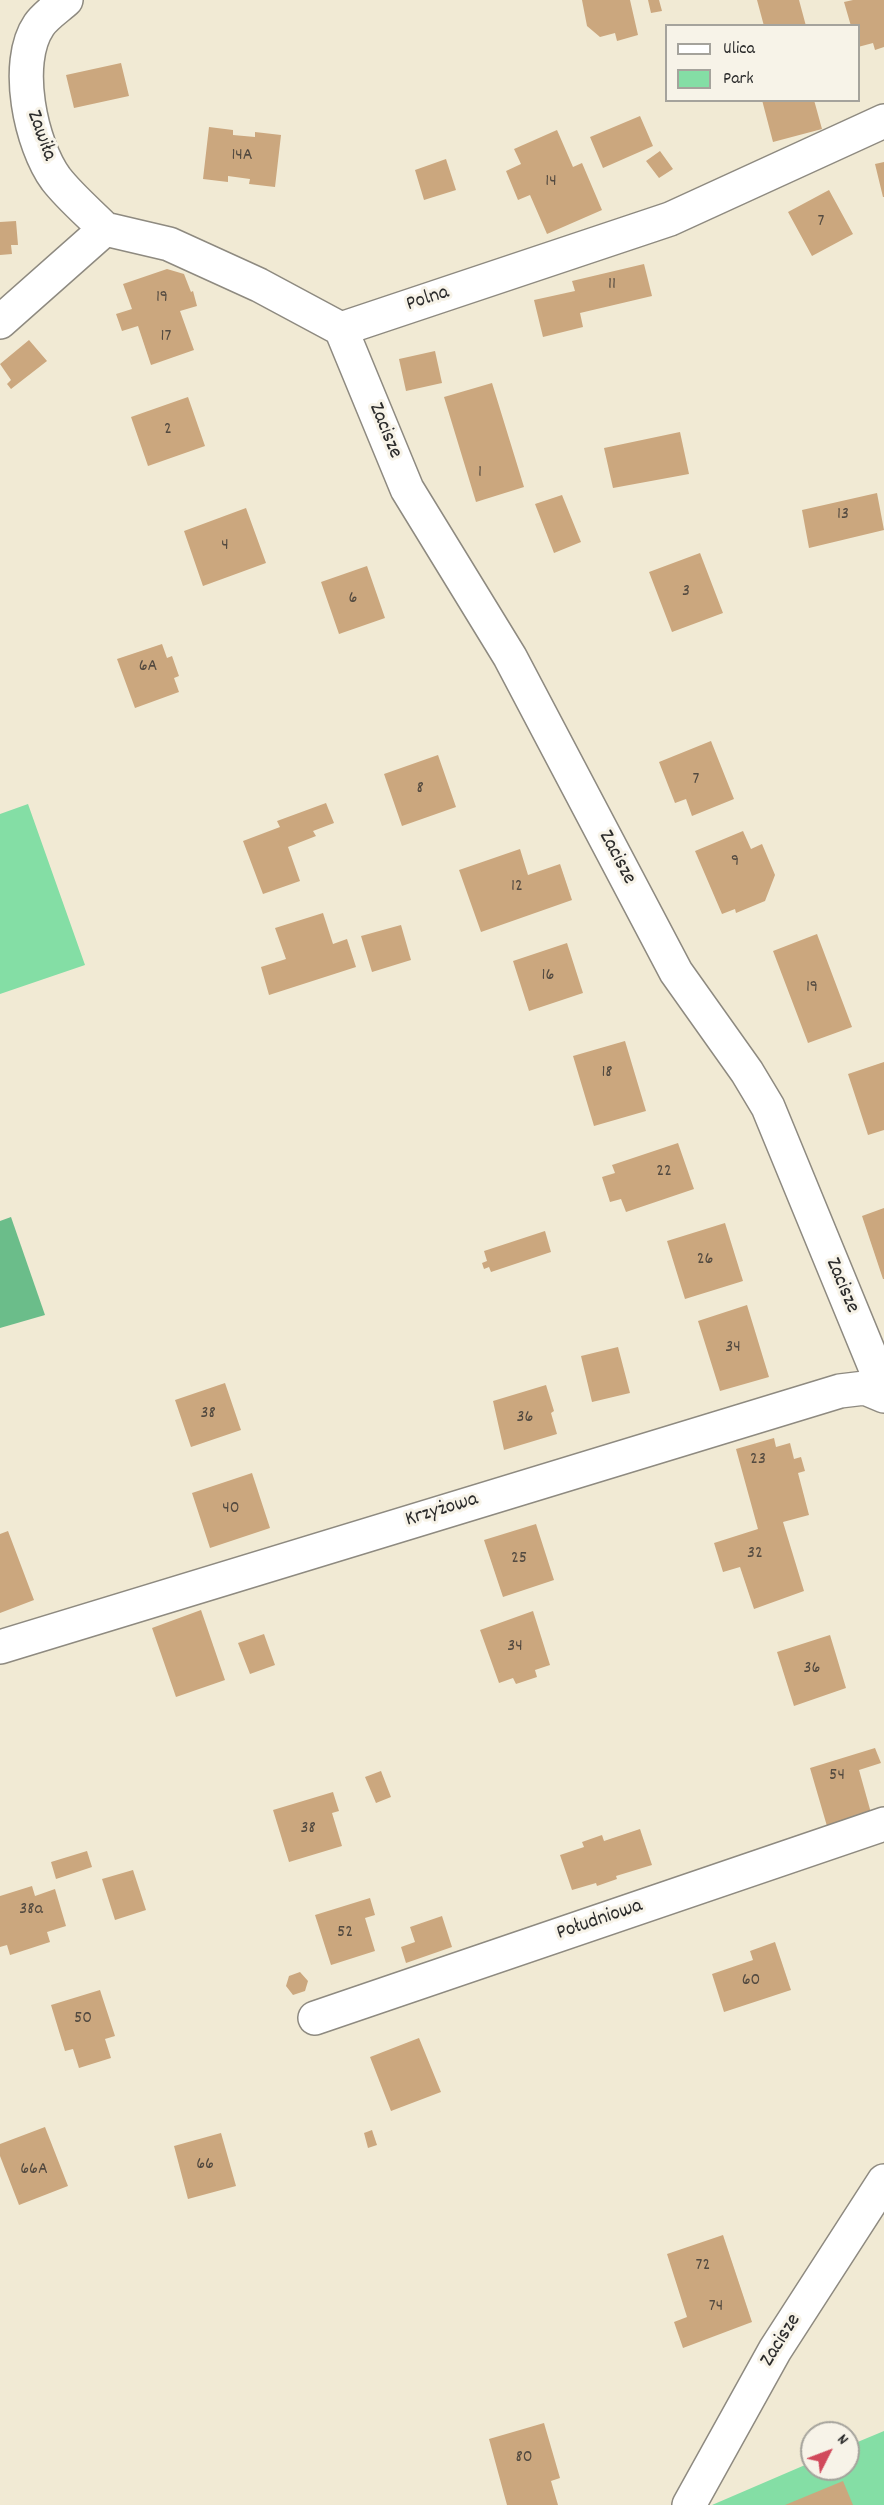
<!DOCTYPE html>
<meta charset="utf-8">
<style>
body{margin:0}
#map{position:relative;width:884px;height:2505px;overflow:hidden;background:#f1ead4;font-family:Dekko,sans-serif}
canvas{display:block}
.legend{position:absolute;left:665px;top:24px;width:195px;height:78px;box-sizing:border-box;background:#f7f3e8;border:2px solid #a5a39c;margin:0;padding:8px 10px;list-style:none;font-size:18px;color:#2b2b2b}
.legend li{display:flex;align-items:center;gap:12px;height:30px}
.legend b{width:30px;border:2px solid #a5a39c}
.north{position:absolute;left:800px;top:2421px;width:60px;height:60px;box-sizing:border-box;background:#f7f3e8;border:2px solid #a5a39c;border-radius:50%;rotate:48deg;font-size:16px;font-weight:700;line-height:24px;text-align:center;color:#2b2b2b}
.north::after{content:'';display:block;margin:auto;width:21px;height:27px;background:#d1495b;clip-path:polygon(50% 0,100% 100%,50% 72%,0 100%)}
</style>
<div id="map">
<canvas width="884" height="2505"></canvas>
<ul class="legend">
<li><b style="height:8px;background:#fff"></b>Ulica</li>
<li><b style="height:16px;background:#84dea5"></b>Park</li>
</ul>
<div class="north">N</div>
</div>
<script>
const c = document.querySelector('canvas').getContext('2d');
c.lineJoin = 'round';
function fillPath(path, color) { c.fillStyle = color; c.fill(path, 'evenodd'); }
function trace(path, color, width, dash) { c.strokeStyle = color; c.lineWidth = width; c.lineCap = dash ? 'butt' : 'round'; c.setLineDash(dash || []); c.stroke(path); }
function drawText(font, color, halo, rows, align = 'center') {
  c.font = font + ' Dekko,sans-serif'; c.lineWidth = 6; c.setLineDash([]); c.textBaseline = 'middle'; c.strokeStyle = halo; c.fillStyle = color; for (const [text, x, y, turn = 0] of rows) {
    c.save(); c.translate(x, y); c.rotate((+turn || 0) * Math.PI / 180); c.textAlign = isNaN(turn) ? turn : align; if (halo) c.strokeText(text, 0, 0); c.fillText(text, 0, 0); c.restore();
  }
}
fillPath(new Path2D(`
 M 28,804 L 85,965 L 0,994 L 0,814 Z
 M 884,2431 L 884,2505 L 712,2505 L 812,2462 L 812,2469 L 848,2469 L 848,2446 Z`), '#84dea5');
fillPath(new Path2D(`
 M 11,1217 L 45,1315 L 0,1328 L 0,1221 Z`), '#6bbd8a');
fillPath(new Path2D(`
 M 582,0 L 630,0 L 638,35 L 617,41 L 615,33 L 600,37 L 587,26 Z
 M 648,0 L 659,0 L 662,11 L 651,13 Z
 M 757,0 L 799,0 L 806,26 L 764,26 Z
 M 853,0 L 884,0 L 884,47 L 875,50 L 873,43 L 858,47 L 858,26 L 851,26 L 844,2 Z
 M 121,63 L 129,96 L 74,108 L 66,75 Z
 M 762,100 L 814,100 L 822,129 L 773,142 Z
 M 640,116 L 653,146 L 603,168 L 590,137 Z
 M 209,127 L 233,130 L 233,135 L 255,137 L 255,132 L 281,135 L 275,187 L 249,184 L 250,179 L 228,176 L 228,182 L 203,179 Z
 M 557,130 L 573,167 L 582,163 L 602,210 L 547,234 L 530,195 L 518,200 L 506,171 L 521,164 L 514,149 Z
 M 660,151 L 673,169 L 659,178 L 646,161 Z
 M 446,159 L 456,190 L 424,200 L 415,170 Z
 M 884,162 L 884,197 L 883,197 L 875,164 Z
 M 829,190 L 853,234 L 812,256 L 788,212 Z
 M 16,221 L 18,245 L 11,245 L 12,254 L 0,255 L 0,222 Z
 M 644,264 L 652,296 L 580,313 L 583,327 L 543,337 L 534,300 L 575,291 L 572,281 Z
 M 167,269 L 184,274 L 191,292 L 193,291 L 197,306 L 180,311 L 194,350 L 151,365 L 138,326 L 122,331 L 116,314 L 132,309 L 123,284 Z
 M 29,340 L 47,361 L 11,389 L 7,384 L 11,380 L 0,364 Z
 M 435,351 L 442,383 L 406,391 L 399,359 Z
 M 492,383 L 524,487 L 476,502 L 444,397 Z
 M 188,397 L 205,446 L 148,466 L 131,417 Z
 M 680,432 L 689,474 L 613,488 L 604,448 Z
 M 877,493 L 884,530 L 809,548 L 802,510 Z
 M 562,495 L 581,542 L 554,553 L 535,504 Z
 M 246,508 L 266,563 L 203,586 L 184,531 Z
 M 700,553 L 723,613 L 672,632 L 649,572 Z
 M 367,566 L 385,618 L 339,634 L 321,582 Z
 M 162,644 L 167,658 L 172,656 L 179,676 L 174,678 L 179,692 L 135,708 L 117,659 Z
 M 711,741 L 734,799 L 692,816 L 686,799 L 675,803 L 659,762 Z
 M 438,755 L 456,807 L 402,826 L 384,774 Z
 M 326,803 L 334,823 L 313,831 L 316,836 L 288,847 L 300,881 L 263,894 L 243,841 L 280,827 L 277,821 Z
 M 743,831 L 751,849 L 762,844 L 775,875 L 765,901 L 736,913 L 735,909 L 722,914 L 695,851 Z
 M 520,849 L 528,875 L 560,864 L 572,900 L 481,932 L 459,870 Z
 M 323,913 L 333,944 L 347,939 L 356,967 L 269,995 L 261,967 L 286,959 L 275,928 Z
 M 401,925 L 411,960 L 372,972 L 361,936 Z
 M 817,934 L 852,1027 L 808,1043 L 773,951 Z
 M 567,943 L 583,993 L 529,1011 L 513,961 Z
 M 625,1041 L 646,1111 L 594,1126 L 573,1056 Z
 M 884,1062 L 884,1130 L 868,1135 L 848,1074 Z
 M 678,1143 L 694,1189 L 626,1212 L 621,1199 L 610,1202 L 602,1177 L 615,1173 L 612,1165 Z
 M 884,1208 L 884,1279 L 883,1279 L 862,1216 Z
 M 725,1223 L 743,1281 L 685,1299 L 667,1241 Z
 M 545,1231 L 551,1252 L 491,1272 L 489,1267 L 484,1269 L 482,1263 L 487,1261 L 484,1251 Z
 M 747,1305 L 769,1377 L 720,1391 L 698,1321 Z
 M 618,1347 L 630,1393 L 592,1402 L 581,1356 Z
 M 225,1383 L 241,1430 L 191,1447 L 175,1400 Z
 M 546,1385 L 554,1411 L 551,1413 L 557,1434 L 504,1450 L 493,1401 Z
 M 774,1438 L 776,1447 L 790,1443 L 794,1459 L 801,1457 L 805,1471 L 798,1473 L 809,1515 L 783,1522 L 804,1591 L 754,1609 L 740,1567 L 723,1572 L 714,1543 L 758,1529 L 736,1449 Z
 M 252,1473 L 270,1528 L 210,1548 L 192,1493 Z
 M 536,1524 L 554,1580 L 503,1597 L 484,1540 Z
 M 8,1531 L 34,1600 L 0,1613 L 0,1534 Z
 M 201,1610 L 225,1680 L 176,1697 L 152,1628 Z
 M 533,1611 L 550,1665 L 535,1670 L 537,1677 L 516,1684 L 513,1678 L 499,1683 L 480,1630 Z
 M 264,1634 L 275,1665 L 250,1674 L 238,1643 Z
 M 830,1635 L 846,1688 L 794,1706 L 777,1652 Z
 M 875,1748 L 881,1763 L 859,1770 L 873,1820 L 829,1833 L 810,1768 Z
 M 381,1771 L 391,1797 L 376,1803 L 365,1777 Z
 M 333,1792 L 339,1811 L 332,1813 L 342,1846 L 289,1862 L 273,1810 Z
 M 640,1829 L 652,1865 L 616,1876 L 617,1879 L 597,1886 L 596,1883 L 572,1890 L 560,1855 L 584,1847 L 582,1842 L 602,1835 L 604,1841 Z
 M 87,1851 L 92,1867 L 56,1879 L 51,1862 Z
 M 133,1870 L 146,1910 L 115,1920 L 102,1879 Z
 M 32,1886 L 35,1896 L 55,1889 L 66,1926 L 47,1932 L 50,1942 L 10,1955 L 7,1945 L 0,1947 L 0,1896 Z
 M 370,1898 L 375,1915 L 365,1918 L 375,1951 L 331,1965 L 315,1915 Z
 M 442,1916 L 452,1947 L 406,1963 L 401,1947 L 415,1942 L 410,1927 Z
 M 775,1942 L 791,1990 L 724,2012 L 712,1974 L 753,1960 L 750,1951 Z
 M 300,1972 L 308,1981 L 305,1991 L 293,1995 L 286,1986 L 289,1976 Z
 M 100,1990 L 115,2036 L 105,2039 L 111,2058 L 79,2068 L 73,2049 L 65,2051 L 51,2005 Z
 M 419,2038 L 441,2092 L 391,2111 L 370,2057 Z
 M 45,2127 L 68,2186 L 19,2205 L 0,2156 L 0,2144 Z
 M 372,2130 L 377,2145 L 368,2148 L 364,2133 Z
 M 221,2133 L 236,2186 L 188,2199 L 174,2146 Z
 M 723,2235 L 752,2322 L 683,2348 L 674,2322 L 687,2317 L 667,2254 Z
 M 544,2423 L 560,2478 L 551,2481 L 558,2505 L 507,2505 L 489,2439 Z
 M 843,2481 L 853,2505 L 785,2505 Z`), '#cba77e');
const minor = new Path2D(`
 M 66,0 C 57,8 45,16 39,25 C 13,63 31,145 56,179 C 70,197 89,213 105,229
 M 0,322 L 105,229 L 169,244 L 259,285 L 341,329 L 670,219 L 884,121
 M 341,329 L 407,489 L 510,657 L 676,972 L 747,1072 L 768,1107 L 884,1389
 M 0,1647 L 840,1391 L 865,1388 L 884,1396
 M 315,2018 L 884,1824
 M 689,2505 L 775,2350 L 884,2181`);
trace(minor, '#8e8a80', 36);
trace(minor, '#fff', 33);
drawText('18px', '#534a40', null, [
 ["14A",242,157],
 ["14",551,183],
 ["7",821,223],
 ["11",612,286],
 ["19",162,299],
 ["17",166,338],
 ["2",168,431],
 ["1",480,474],
 ["13",843,516],
 ["4",225,547],
 ["3",686,593],
 ["6",353,600],
 ["6A",148,668],
 ["7",696,781],
 ["8",420,790],
 ["9",735,863],
 ["12",517,888],
 ["16",548,977],
 ["19",812,989],
 ["18",607,1074],
 ["22",664,1173],
 ["26",705,1261],
 ["34",733,1349],
 ["38",208,1415],
 ["36",525,1419],
 ["23",758,1461],
 ["40",231,1510],
 ["32",755,1555],
 ["25",519,1560],
 ["34",515,1648],
 ["36",812,1670],
 ["54",837,1777],
 ["38",308,1830],
 ["38a",31,1911],
 ["52",345,1934],
 ["60",751,1982],
 ["50",83,2020],
 ["66",205,2166],
 ["66A",34,2171],
 ["72",703,2267],
 ["74",716,2308],
 ["80",524,2459]
]);
drawText('21px', '#2b2b2b', '#f7f3e8', [
 ["Zawiła",40,136,70],
 ["Polna",428,300,-18],
 ["Zacisze",384,431,68],
 ["Zacisze",616,858,62],
 ["Zacisze",841,1286,67],
 ["Krzyżowa",442,1511,-17],
 ["Południowa",600,1921,-19],
 ["Zacisze",782,2341,-58]
]);
</script>
